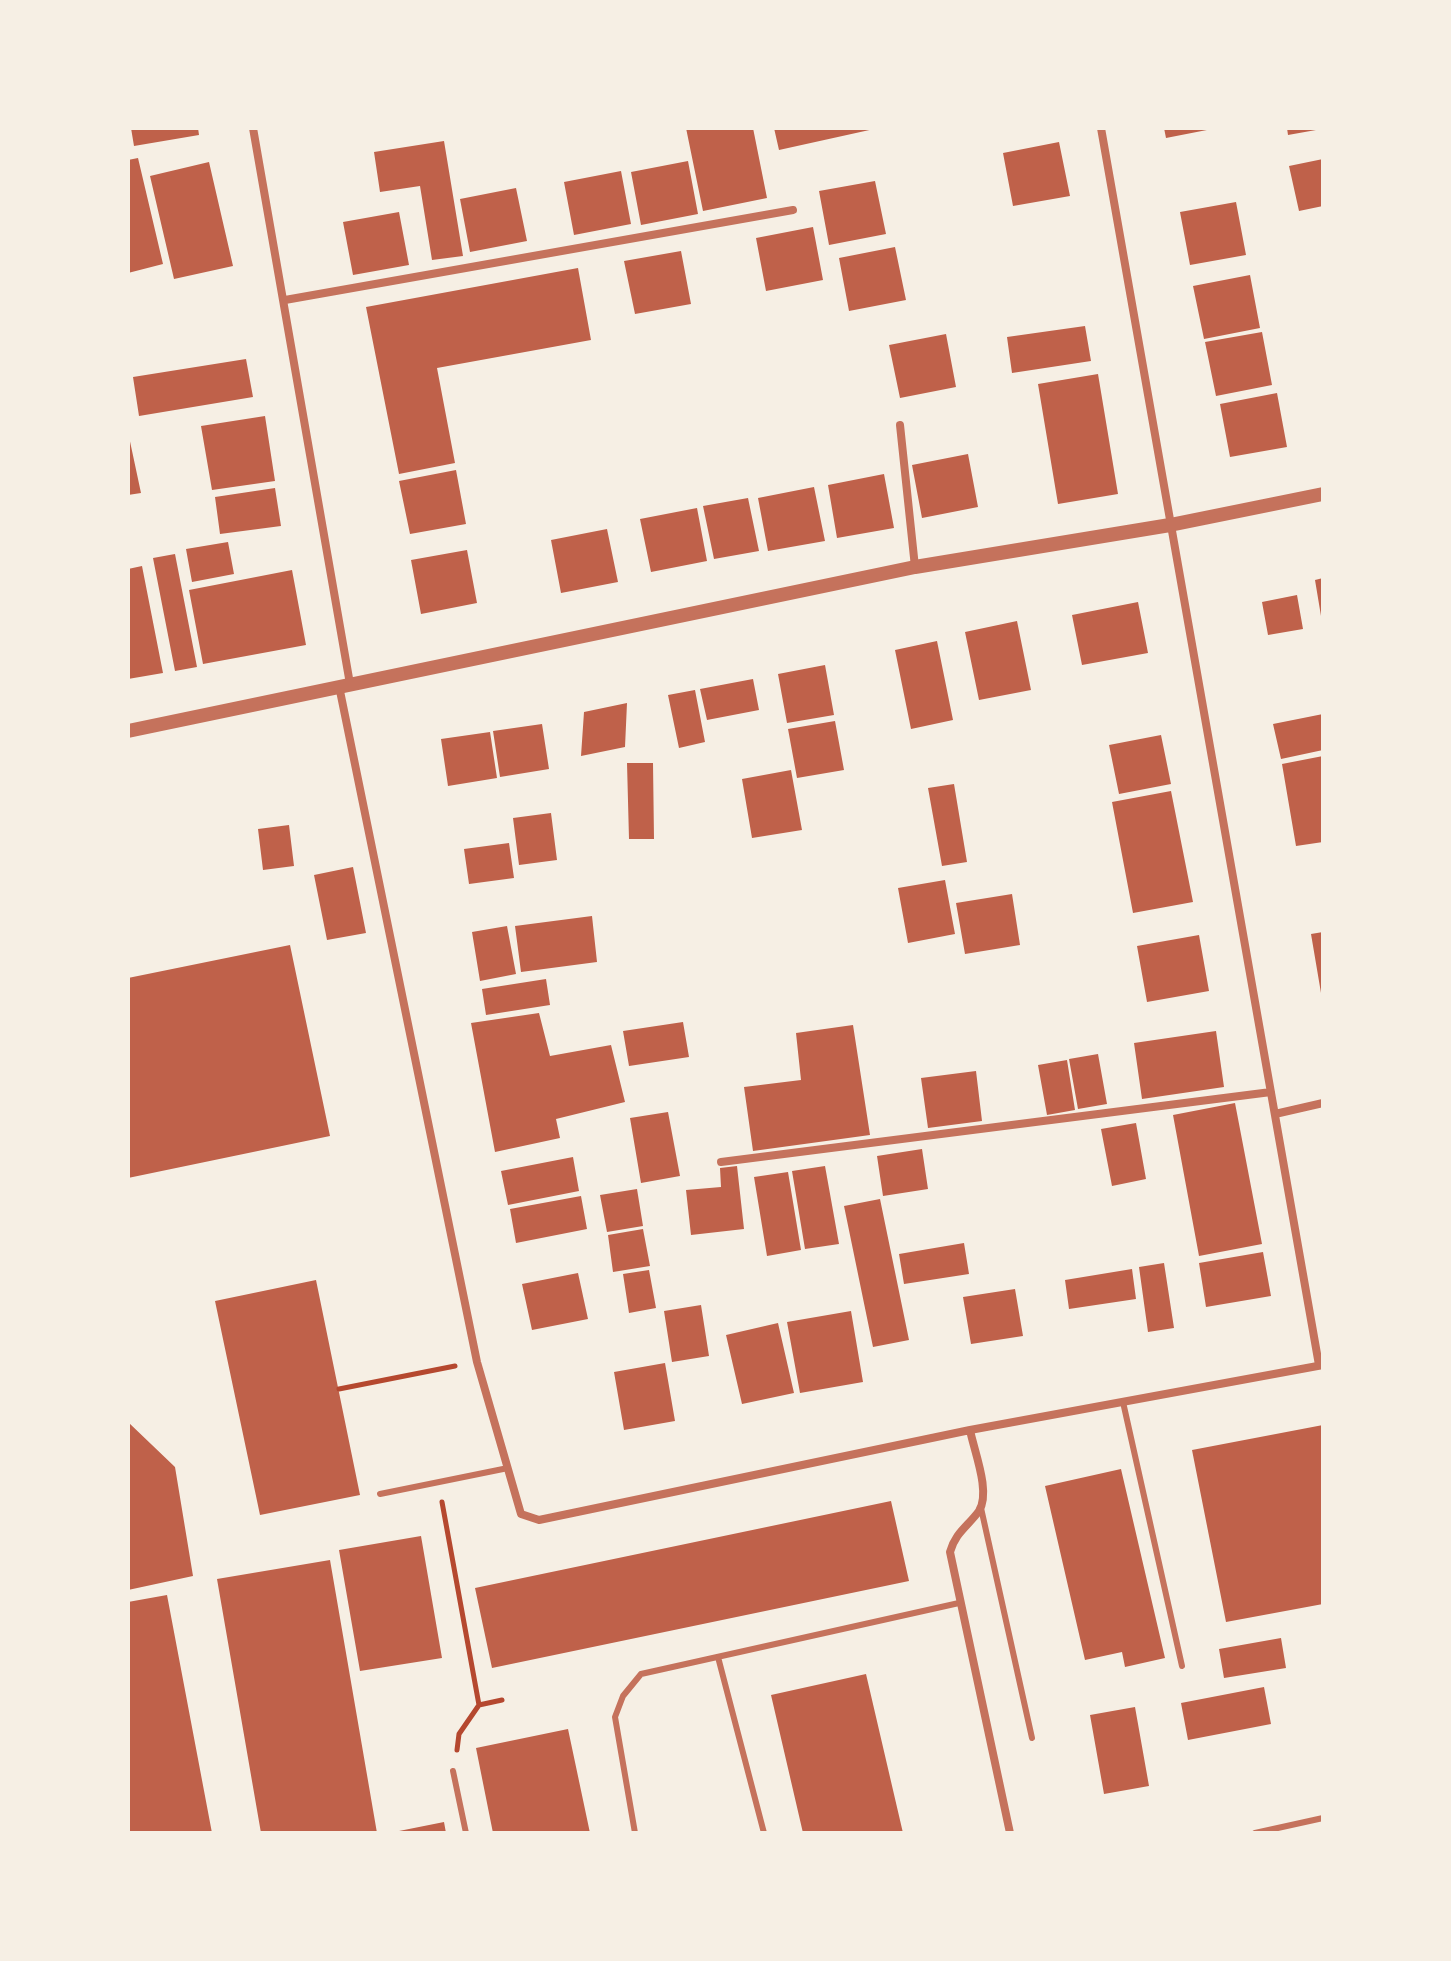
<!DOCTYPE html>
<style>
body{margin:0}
#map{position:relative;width:1451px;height:1961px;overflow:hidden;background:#f6efe4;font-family:"DejaVu Sans",sans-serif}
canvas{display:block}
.frame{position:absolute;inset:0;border:130px solid #f6efe4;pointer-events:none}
</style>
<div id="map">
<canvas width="1451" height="1961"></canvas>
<div class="frame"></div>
</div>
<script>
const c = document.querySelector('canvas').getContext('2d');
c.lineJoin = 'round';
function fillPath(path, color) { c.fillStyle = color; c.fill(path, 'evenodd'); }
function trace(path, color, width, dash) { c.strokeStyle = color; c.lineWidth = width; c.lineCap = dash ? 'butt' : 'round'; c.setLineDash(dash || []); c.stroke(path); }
fillPath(new Path2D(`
 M 131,128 L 198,128 L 199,135 L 134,146 Z
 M 686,128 L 753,128 L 767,198 L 703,211 Z
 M 774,128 L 874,128 L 874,129 L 779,150 Z
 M 1164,128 L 1212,128 L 1212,129 L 1166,138 Z
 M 1287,128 L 1316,128 L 1316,130 L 1288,135 Z
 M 444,141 L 463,256 L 432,260 L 420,186 L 380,192 L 374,152 Z
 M 1059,142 L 1070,196 L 1013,206 L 1003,153 Z
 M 138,158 L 163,264 L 128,273 L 128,160 Z
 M 1323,159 L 1323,206 L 1299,211 L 1289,166 Z
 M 688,161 L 698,214 L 641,225 L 631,172 Z
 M 209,162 L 233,266 L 174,279 L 150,176 Z
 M 621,171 L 631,224 L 574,235 L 564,182 Z
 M 875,181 L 886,234 L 829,245 L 819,191 Z
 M 516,188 L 527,241 L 470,252 L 460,199 Z
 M 1236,202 L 1246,255 L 1190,265 L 1180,212 Z
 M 399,212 L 409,265 L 353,275 L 343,222 Z
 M 813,227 L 823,280 L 766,291 L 756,238 Z
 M 895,247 L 906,300 L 849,311 L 839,258 Z
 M 681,251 L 691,304 L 635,314 L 624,261 Z
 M 578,268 L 591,340 L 437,368 L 455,463 L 399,474 L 366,307 Z
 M 1250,275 L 1260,328 L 1204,339 L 1193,286 Z
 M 1085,326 L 1091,361 L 1012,373 L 1007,337 Z
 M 1262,332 L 1272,385 L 1216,396 L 1205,342 Z
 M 946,334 L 956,387 L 900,398 L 889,345 Z
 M 246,359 L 253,397 L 139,416 L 133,377 Z
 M 1098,374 L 1118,494 L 1058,504 L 1038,384 Z
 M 1277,393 L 1287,447 L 1230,457 L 1220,404 Z
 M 265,416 L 275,481 L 212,490 L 201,426 Z
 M 128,432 L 141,493 L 128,495 Z
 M 968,454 L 978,507 L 922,518 L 912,465 Z
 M 456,470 L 466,524 L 410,534 L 399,481 Z
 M 884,474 L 894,528 L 837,538 L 828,485 Z
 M 814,487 L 825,541 L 768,551 L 758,498 Z
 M 275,488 L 281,526 L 220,534 L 215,497 Z
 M 748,498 L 759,551 L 714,559 L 703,506 Z
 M 697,508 L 707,561 L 651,572 L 640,519 Z
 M 607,529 L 618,582 L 561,593 L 551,540 Z
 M 228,542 L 234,574 L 192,582 L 186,549 Z
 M 467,550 L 477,603 L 421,614 L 411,560 Z
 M 175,554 L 197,667 L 175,671 L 153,558 Z
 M 142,566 L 163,673 L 128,679 L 128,569 Z
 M 292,570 L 306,645 L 203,664 L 189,590 Z
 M 1323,578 L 1323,615 L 1321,616 L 1315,580 Z
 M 1297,595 L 1303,629 L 1268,635 L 1262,602 Z
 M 1138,602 L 1148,653 L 1082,665 L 1072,615 Z
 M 1017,621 L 1031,690 L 979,700 L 965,632 Z
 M 937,641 L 953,720 L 911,729 L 895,650 Z
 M 825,665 L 834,715 L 787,723 L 778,674 Z
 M 753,679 L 759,710 L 707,720 L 700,689 Z
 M 695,690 L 705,742 L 679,748 L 668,695 Z
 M 627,703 L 625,747 L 581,756 L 584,712 Z
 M 1323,714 L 1323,750 L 1281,759 L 1273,724 Z
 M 835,721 L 844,770 L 797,778 L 788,729 Z
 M 542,724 L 549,769 L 500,777 L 493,731 Z
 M 490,732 L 497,778 L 448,786 L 441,739 Z
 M 1161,735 L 1171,784 L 1119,794 L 1109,745 Z
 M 1323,756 L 1323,842 L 1296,846 L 1282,764 Z
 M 627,763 L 653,763 L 654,839 L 629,839 Z
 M 791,770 L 802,830 L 752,838 L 742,779 Z
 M 954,784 L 967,862 L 942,866 L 928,788 Z
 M 1171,791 L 1193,902 L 1133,913 L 1112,802 Z
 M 551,813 L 557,860 L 519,865 L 513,818 Z
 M 289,825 L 294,866 L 263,870 L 258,829 Z
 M 509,843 L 514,878 L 469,884 L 464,849 Z
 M 353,867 L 366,933 L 327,940 L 314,875 Z
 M 945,880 L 955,934 L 908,943 L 898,888 Z
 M 1012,894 L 1020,945 L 965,954 L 956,903 Z
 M 592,916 L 597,962 L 521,972 L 515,926 Z
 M 507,926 L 516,974 L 480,981 L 472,932 Z
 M 1323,932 L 1323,993 L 1321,993 L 1311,934 Z
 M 1199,935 L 1209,991 L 1147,1002 L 1137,946 Z
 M 290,945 L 330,1136 L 128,1178 L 128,978 Z
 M 546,979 L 550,1005 L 486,1015 L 482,989 Z
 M 539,1013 L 550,1056 L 611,1045 L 625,1102 L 556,1119 L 560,1138 L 495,1152 L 471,1023 Z
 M 683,1022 L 689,1057 L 629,1066 L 623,1031 Z
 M 853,1025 L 870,1135 L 753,1151 L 744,1087 L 801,1080 L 796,1033 Z
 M 1216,1031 L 1224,1087 L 1142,1099 L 1134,1043 Z
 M 1098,1054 L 1107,1104 L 1078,1109 L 1069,1059 Z
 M 1067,1060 L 1075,1110 L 1047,1115 L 1038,1065 Z
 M 976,1071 L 982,1121 L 928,1128 L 921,1078 Z
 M 1235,1103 L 1262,1244 L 1199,1256 L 1173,1115 Z
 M 668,1112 L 680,1176 L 641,1183 L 630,1118 Z
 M 1136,1123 L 1146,1179 L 1112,1186 L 1101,1129 Z
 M 922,1149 L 928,1189 L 883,1196 L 877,1156 Z
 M 573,1157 L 579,1191 L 508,1205 L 501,1171 Z
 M 737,1166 L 744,1229 L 691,1235 L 686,1190 L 721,1187 L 720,1168 Z
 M 825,1166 L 839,1244 L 805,1249 L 792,1171 Z
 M 788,1172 L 801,1250 L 767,1256 L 754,1177 Z
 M 637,1189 L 643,1226 L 607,1232 L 600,1195 Z
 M 581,1196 L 587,1229 L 516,1243 L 510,1209 Z
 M 880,1199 L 909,1340 L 873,1347 L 844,1206 Z
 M 643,1229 L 650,1266 L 613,1272 L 608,1235 Z
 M 964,1243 L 969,1274 L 904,1284 L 899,1254 Z
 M 1263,1252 L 1271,1296 L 1206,1307 L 1199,1263 Z
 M 1164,1263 L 1174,1328 L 1148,1332 L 1139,1267 Z
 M 1132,1269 L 1136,1299 L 1069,1309 L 1065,1280 Z
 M 649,1270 L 656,1308 L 629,1313 L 623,1274 Z
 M 578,1273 L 588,1319 L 532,1330 L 522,1284 Z
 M 316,1280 L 360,1495 L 260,1515 L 215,1301 Z
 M 1015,1289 L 1023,1336 L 971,1344 L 963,1297 Z
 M 701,1305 L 709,1356 L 672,1362 L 664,1311 Z
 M 851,1311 L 863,1382 L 800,1393 L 787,1322 Z
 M 778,1323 L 794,1393 L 742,1404 L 726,1335 Z
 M 665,1363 L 675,1421 L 624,1430 L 614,1372 Z
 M 128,1422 L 175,1467 L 193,1576 L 128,1590 Z
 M 1323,1425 L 1323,1604 L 1226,1622 L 1192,1450 Z
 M 1121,1469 L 1165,1658 L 1125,1667 L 1122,1652 L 1085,1660 L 1045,1486 Z
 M 891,1501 L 909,1581 L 492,1668 L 475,1588 Z
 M 421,1536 L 442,1658 L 360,1671 L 339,1550 Z
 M 330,1560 L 377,1833 L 261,1833 L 217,1579 Z
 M 167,1595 L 212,1833 L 128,1833 L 128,1602 Z
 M 1281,1638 L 1286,1668 L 1224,1678 L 1219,1649 Z
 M 866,1674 L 903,1833 L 803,1833 L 771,1695 Z
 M 1264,1687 L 1271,1724 L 1188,1740 L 1181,1703 Z
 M 1135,1707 L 1149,1786 L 1104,1794 L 1090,1715 Z
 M 568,1729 L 590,1833 L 493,1833 L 476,1748 Z
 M 444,1822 L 446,1833 L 394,1833 L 394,1832 Z`), '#bf614a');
trace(new Path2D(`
 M 339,1389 L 455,1366
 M 442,1502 L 479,1705 L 502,1700
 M 457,1750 L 459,1734 L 479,1705`), '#b5482f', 5);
trace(new Path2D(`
 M 1123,1402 L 1182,1666
 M 380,1494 L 508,1468
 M 981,1508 L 1032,1738
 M 718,1657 L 764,1833
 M 453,1771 L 466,1833
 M 635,1833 L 615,1717 L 623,1696 L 641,1674 L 959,1603
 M 1255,1833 L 1323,1818`), '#c5725c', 6);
trace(new Path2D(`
 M 253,128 L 350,684
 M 1101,128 L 1319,1365
 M 285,300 L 793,210
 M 900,425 L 915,567
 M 339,686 L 477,1362 L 521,1514 L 539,1520 L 970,1430 L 1323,1365
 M 1275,1114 L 1323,1103
 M 721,1162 L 1271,1092
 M 970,1430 C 974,1451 991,1492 979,1511 C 968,1526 955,1533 950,1552 L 1010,1833`), '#c5725c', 8);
trace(new Path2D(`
 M 128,731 L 915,567 L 1170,525 L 1323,494`), '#c5725c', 14);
</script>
